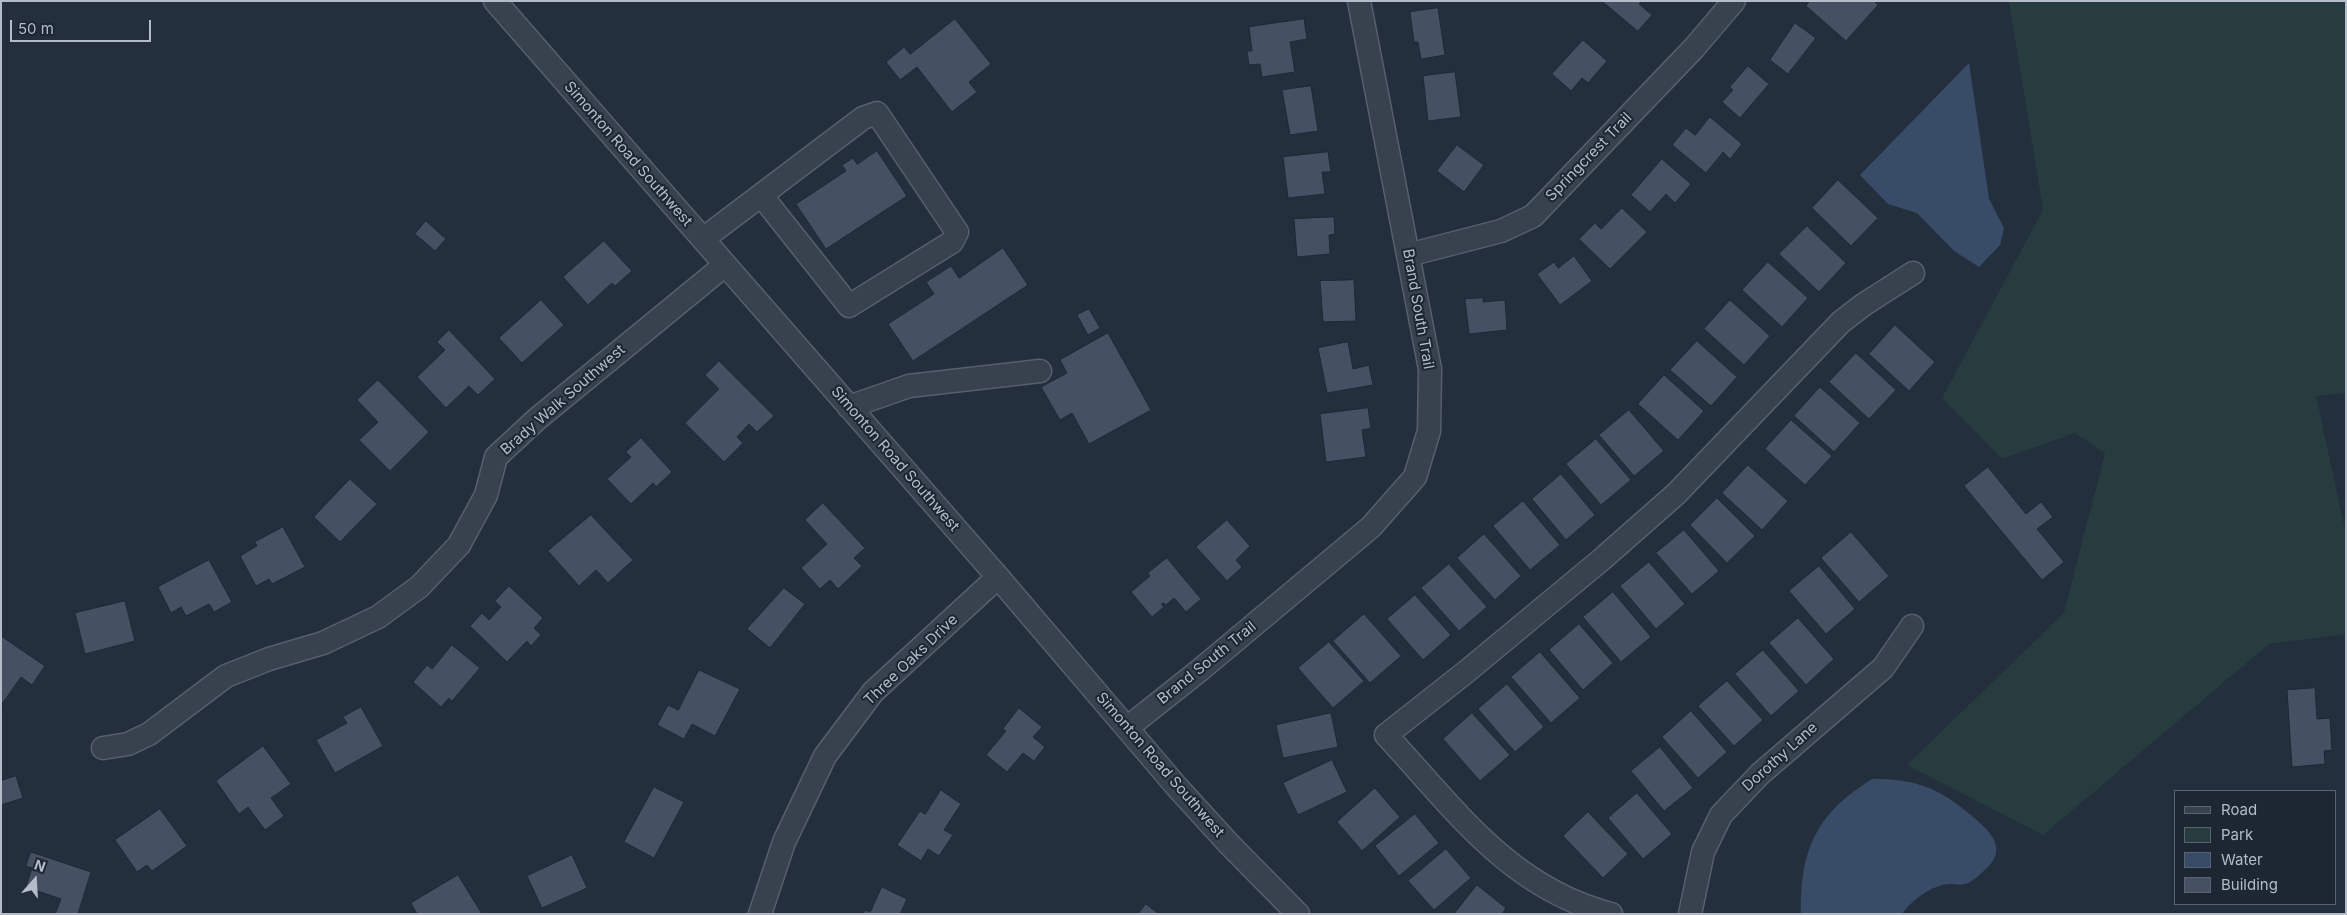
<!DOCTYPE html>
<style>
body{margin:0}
#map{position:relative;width:2347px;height:915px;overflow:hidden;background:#242f3e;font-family:Inter,sans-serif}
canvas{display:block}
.frame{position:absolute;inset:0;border:2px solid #b4bcc9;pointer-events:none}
.legend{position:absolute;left:2174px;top:790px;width:162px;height:115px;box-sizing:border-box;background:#1d2633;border:1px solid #59626f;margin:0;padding:6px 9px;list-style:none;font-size:15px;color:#b4bcc9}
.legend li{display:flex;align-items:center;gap:10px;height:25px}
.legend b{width:25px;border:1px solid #59626f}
.north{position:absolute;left:10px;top:855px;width:50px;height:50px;-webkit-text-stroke:4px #1d2633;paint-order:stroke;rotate:19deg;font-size:14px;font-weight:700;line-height:20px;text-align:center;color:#b4bcc9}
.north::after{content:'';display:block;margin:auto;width:18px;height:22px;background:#b4bcc9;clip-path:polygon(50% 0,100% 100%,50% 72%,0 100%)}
.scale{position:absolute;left:10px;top:20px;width:141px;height:22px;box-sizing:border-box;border:2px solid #b4bcc9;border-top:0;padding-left:6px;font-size:15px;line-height:18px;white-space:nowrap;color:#b4bcc9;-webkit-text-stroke:4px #1d2633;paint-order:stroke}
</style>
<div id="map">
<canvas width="2347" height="915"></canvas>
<div class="frame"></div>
<ul class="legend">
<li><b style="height:6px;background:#38414e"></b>Road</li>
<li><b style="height:14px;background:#263c3f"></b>Park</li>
<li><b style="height:14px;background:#394c67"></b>Water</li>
<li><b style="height:14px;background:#455162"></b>Building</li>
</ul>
<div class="north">N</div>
<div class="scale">50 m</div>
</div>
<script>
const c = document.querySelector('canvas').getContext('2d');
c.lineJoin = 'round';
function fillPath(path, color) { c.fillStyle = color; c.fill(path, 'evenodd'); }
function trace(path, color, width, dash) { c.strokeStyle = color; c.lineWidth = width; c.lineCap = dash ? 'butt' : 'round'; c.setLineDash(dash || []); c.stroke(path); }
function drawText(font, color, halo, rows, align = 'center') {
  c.font = font + ' Inter,sans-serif'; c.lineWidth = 4; c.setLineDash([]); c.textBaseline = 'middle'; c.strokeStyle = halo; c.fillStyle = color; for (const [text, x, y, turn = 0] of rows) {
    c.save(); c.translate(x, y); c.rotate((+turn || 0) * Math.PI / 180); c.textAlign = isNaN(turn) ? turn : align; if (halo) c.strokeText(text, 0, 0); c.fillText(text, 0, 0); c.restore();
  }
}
fillPath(new Path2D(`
 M 2009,1 L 2346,1 L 2346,393 L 2316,396 L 2346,534 L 2346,634 L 2269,644 L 2043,835 L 1907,765 L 2064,613 L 2105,453 L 2075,433 L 2002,459 L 1942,398 L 2043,210 Z`), '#263c3f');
fillPath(new Path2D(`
 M 1969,63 L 1989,199 L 2004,228 L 2000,245 L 1979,267 L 1954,251 L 1917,213 L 1888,204 L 1860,175 Z
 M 1872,779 C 1912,779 1936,786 1967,812 C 1985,827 2011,846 1986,869 C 1980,874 1975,880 1968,883 C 1962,886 1955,884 1949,884 C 1932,885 1912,900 1902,914 L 1801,914 C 1800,849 1817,813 1872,779 Z`), '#394c67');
const building = new Path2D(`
 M 1602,1 L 1642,1 L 1639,4 L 1652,15 L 1638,31 Z
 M 1810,1 L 1874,1 L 1878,5 L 1846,41 L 1806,6 Z
 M 1438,8 L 1445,55 L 1421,59 L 1418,42 L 1414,42 L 1410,12 Z
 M 955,19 L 991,64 L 969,82 L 977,92 L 952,112 L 917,67 L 900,80 L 886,62 L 904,47 L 910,54 Z
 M 1304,19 L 1307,39 L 1290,42 L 1295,72 L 1262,77 L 1260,64 L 1249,65 L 1247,51 L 1252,51 L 1249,27 Z
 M 1795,23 L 1816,38 L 1788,74 L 1770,60 Z
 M 1583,40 L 1607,61 L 1588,83 L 1582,78 L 1571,91 L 1552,74 Z
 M 1748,66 L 1769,84 L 1740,118 L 1722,102 L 1733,90 L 1730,87 Z
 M 1455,72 L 1461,117 L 1428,121 L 1423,76 Z
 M 1311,86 L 1318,131 L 1290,135 L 1282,90 Z
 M 1710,117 L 1742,144 L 1730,159 L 1723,152 L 1706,173 L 1672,145 L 1686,128 L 1695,135 Z
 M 1457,145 L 1484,165 L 1464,192 L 1437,171 Z
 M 877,151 L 907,196 L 826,249 L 796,204 L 846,171 L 842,165 L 853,158 L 857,164 Z
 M 1328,152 L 1331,172 L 1322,172 L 1325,194 L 1288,198 L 1283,157 Z
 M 1662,159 L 1691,184 L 1675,203 L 1666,194 L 1650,212 L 1631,195 Z
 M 1838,180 L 1878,218 L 1851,246 L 1812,208 Z
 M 1622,208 L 1647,232 L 1610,269 L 1579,239 L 1595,223 L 1601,229 Z
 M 1334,217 L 1335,234 L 1329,235 L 1330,254 L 1297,257 L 1294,219 Z
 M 426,221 L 446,239 L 435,251 L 415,234 Z
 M 1807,226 L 1846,263 L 1819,292 L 1779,254 Z
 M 604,241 L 632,271 L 615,286 L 612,283 L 588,305 L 563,277 Z
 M 1003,248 L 1028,285 L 913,361 L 888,324 L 934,294 L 926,282 L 951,266 L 959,278 Z
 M 1574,256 L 1592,281 L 1560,305 L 1537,274 L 1554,262 L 1558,268 Z
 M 1768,262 L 1808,298 L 1782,327 L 1742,290 Z
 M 1354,280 L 1356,321 L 1323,322 L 1320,281 Z
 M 1483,298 L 1483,302 L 1505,300 L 1507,330 L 1469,334 L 1465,299 Z
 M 541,300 L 564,325 L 522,363 L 499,338 Z
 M 1730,300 L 1770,336 L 1744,365 L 1704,329 Z
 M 1089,309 L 1100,328 L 1088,335 L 1077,315 Z
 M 1895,325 L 1935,362 L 1909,391 L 1869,354 Z
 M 449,330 L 495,379 L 478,395 L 469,386 L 446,408 L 417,377 L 445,350 L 437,342 Z
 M 1108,333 L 1151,410 L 1089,444 L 1072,413 L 1060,420 L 1041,387 L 1067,373 L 1060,360 Z
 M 1697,341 L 1737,377 L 1711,406 L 1670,370 Z
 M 1348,342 L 1353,369 L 1369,365 L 1373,385 L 1327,393 L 1318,348 Z
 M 1856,353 L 1896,390 L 1869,419 L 1829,382 Z
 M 719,361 L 774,416 L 757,432 L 749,424 L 737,437 L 743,443 L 724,462 L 685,423 L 719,389 L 705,375 Z
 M 1664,375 L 1704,411 L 1678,440 L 1638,404 Z
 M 378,380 L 429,432 L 390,471 L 359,440 L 378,422 L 357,400 Z
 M 1820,387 L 1860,423 L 1834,452 L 1794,416 Z
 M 1368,408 L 1371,428 L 1362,430 L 1366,457 L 1326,462 L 1320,414 Z
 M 1629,410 L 1664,451 L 1634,476 L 1599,435 Z
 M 1791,420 L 1832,456 L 1805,485 L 1765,449 Z
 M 641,438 L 672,472 L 656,487 L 653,483 L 631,504 L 607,479 L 631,457 L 626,452 Z
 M 1596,439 L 1631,480 L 1601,505 L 1566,464 Z
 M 1748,465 L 1788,501 L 1762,530 L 1722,493 Z
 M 1988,467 L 2026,514 L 2041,502 L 2053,517 L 2037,529 L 2064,562 L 2042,580 L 1964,486 Z
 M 1561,474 L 1595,515 L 1566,540 L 1532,499 Z
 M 350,479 L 377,504 L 340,542 L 314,517 Z
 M 1717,498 L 1755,536 L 1727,563 L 1690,525 Z
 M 1523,501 L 1560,545 L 1530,570 L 1493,526 Z
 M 823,503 L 865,548 L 854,558 L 862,566 L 838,589 L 830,580 L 820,589 L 801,568 L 827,544 L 805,520 Z
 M 591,515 L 633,560 L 608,583 L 596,570 L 579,586 L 548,551 Z
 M 1227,520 L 1250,546 L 1236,560 L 1242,567 L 1227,581 L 1196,547 Z
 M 283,527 L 305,567 L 272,584 L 269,579 L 256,586 L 240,556 L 257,546 L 255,542 Z
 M 1684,530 L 1719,571 L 1692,594 L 1656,553 Z
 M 1851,532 L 1889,576 L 1859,602 L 1821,558 Z
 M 1484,534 L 1521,576 L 1495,600 L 1457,558 Z
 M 1167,558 L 1201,599 L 1186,612 L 1174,598 L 1166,605 L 1164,603 L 1161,604 L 1164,607 L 1152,617 L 1131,592 L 1150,576 L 1148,573 Z
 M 209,560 L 232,602 L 214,612 L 209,604 L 186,616 L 181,607 L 171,613 L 158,587 Z
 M 1649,562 L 1685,604 L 1656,629 L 1620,586 Z
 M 1449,564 L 1487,607 L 1459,631 L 1421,588 Z
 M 1819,566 L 1855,609 L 1826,634 L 1789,591 Z
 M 509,586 L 543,618 L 534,628 L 541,635 L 531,646 L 527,641 L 507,662 L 470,626 L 482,613 L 489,620 L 501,607 L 495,601 Z
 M 784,588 L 805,604 L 770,648 L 747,629 Z
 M 1613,592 L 1651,637 L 1621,662 L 1583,617 Z
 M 1415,595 L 1451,635 L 1423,660 L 1387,619 Z
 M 125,601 L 135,641 L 85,654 L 75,613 Z
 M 1364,614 L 1401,656 L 1370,683 L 1333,641 Z
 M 1798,618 L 1834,659 L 1806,685 L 1769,643 Z
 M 1579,624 L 1613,663 L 1583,690 L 1549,650 Z
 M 1,636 L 45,666 L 32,685 L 21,677 L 2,704 Z
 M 1329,642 L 1364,681 L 1333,708 L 1298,668 Z
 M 452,645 L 480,668 L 452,701 L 449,698 L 441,707 L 413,682 L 427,665 L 432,669 Z
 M 1763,650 L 1799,691 L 1771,716 L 1735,674 Z
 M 1540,652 L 1580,698 L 1551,723 L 1511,677 Z
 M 699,670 L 740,689 L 715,736 L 692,724 L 684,739 L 657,725 L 668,705 L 678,710 Z
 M 1727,681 L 1763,720 L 1734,746 L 1698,706 Z
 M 1507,684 L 1544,727 L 1515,752 L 1478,709 Z
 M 2315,688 L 2317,719 L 2330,718 L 2332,750 L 2324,751 L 2325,764 L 2292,767 L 2287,690 Z
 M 361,707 L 383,746 L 335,773 L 316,740 L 347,723 L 343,717 Z
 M 1019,708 L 1042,727 L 1033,737 L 1045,747 L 1034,761 L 1023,753 L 1007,772 L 986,755 L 1006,731 L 1003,729 Z
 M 1691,711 L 1727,752 L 1698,778 L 1662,737 Z
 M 1331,713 L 1338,747 L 1283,758 L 1276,725 Z
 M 1472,713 L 1510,755 L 1480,781 L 1443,739 Z
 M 263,746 L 291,784 L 271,798 L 284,816 L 265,830 L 248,807 L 239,814 L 216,781 Z
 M 1660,747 L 1693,788 L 1664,811 L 1631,771 Z
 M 1332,760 L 1347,792 L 1298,815 L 1283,783 Z
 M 16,776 L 23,798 L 1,805 L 1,781 Z
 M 654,787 L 684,802 L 654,858 L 624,842 Z
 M 1375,788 L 1400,817 L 1362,851 L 1337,822 Z
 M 941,790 L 961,804 L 944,830 L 953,835 L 939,856 L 928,849 L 921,861 L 897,845 L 920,811 L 925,814 Z
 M 1637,793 L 1672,834 L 1643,859 L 1608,818 Z
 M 160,809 L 187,846 L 152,871 L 147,865 L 137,872 L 115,840 Z
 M 1588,812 L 1628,854 L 1603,878 L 1563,836 Z
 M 1415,814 L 1439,843 L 1399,876 L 1375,846 Z
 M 1446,849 L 1471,878 L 1434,910 L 1408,881 Z
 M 31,852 L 91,872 L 78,914 L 55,914 L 61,899 L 26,887 L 32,868 L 26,866 Z
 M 572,855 L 587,888 L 542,908 L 527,876 Z
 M 458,875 L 482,914 L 417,914 L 411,903 Z
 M 1477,885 L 1506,908 L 1502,914 L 1454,914 Z
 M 882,887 L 907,899 L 900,914 L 863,914 L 865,910 L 870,912 Z
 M 1146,904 L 1159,914 L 1138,914 Z`);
fillPath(building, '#455162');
trace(building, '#1f2835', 1);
const minor = new Path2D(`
 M 495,1 L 998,577 L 1177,787 L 1229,844 L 1298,914
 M 703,239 L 863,118 L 877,113 L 957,232 L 952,242 L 849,306 L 761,195
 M 1408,255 L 1501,231 L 1533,216 L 1694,48 L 1734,1
 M 849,407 L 909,386 L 1040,371
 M 1127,728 L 1200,670 L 1371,527 L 1415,477 L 1429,431 L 1430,369 L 1359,1
 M 103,748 L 128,744 L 149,734 L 226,676 L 269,659 L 323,643 L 378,617 L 419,587 L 459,545 L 486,495 L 496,457 L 537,419 L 725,265
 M 760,914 L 784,842 L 825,756 L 873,692 L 998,577
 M 1611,914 C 1509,888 1454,808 1386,735 L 1466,672 L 1601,560 L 1676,494 L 1841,322 L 1863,305 L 1913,273
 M 1690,914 L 1703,852 L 1721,815 L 1760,774 L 1883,668 L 1912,626`);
trace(minor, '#565f6c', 25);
trace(minor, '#38414e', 22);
drawText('15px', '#b4bcc9', '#1d2633', [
 ["Simonton Road Southwest",628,154,49],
 ["Springcrest Trail",1589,157,-46],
 ["Brand South Trail",1418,309,80],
 ["Brady Walk Southwest",563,400,-41],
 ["Simonton Road Southwest",895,459,49],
 ["Three Oaks Drive",911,660,-44],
 ["Brand South Trail",1207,663,-39],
 ["Dorothy Lane",1780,757,-42],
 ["Simonton Road Southwest",1160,765,49]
]);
</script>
